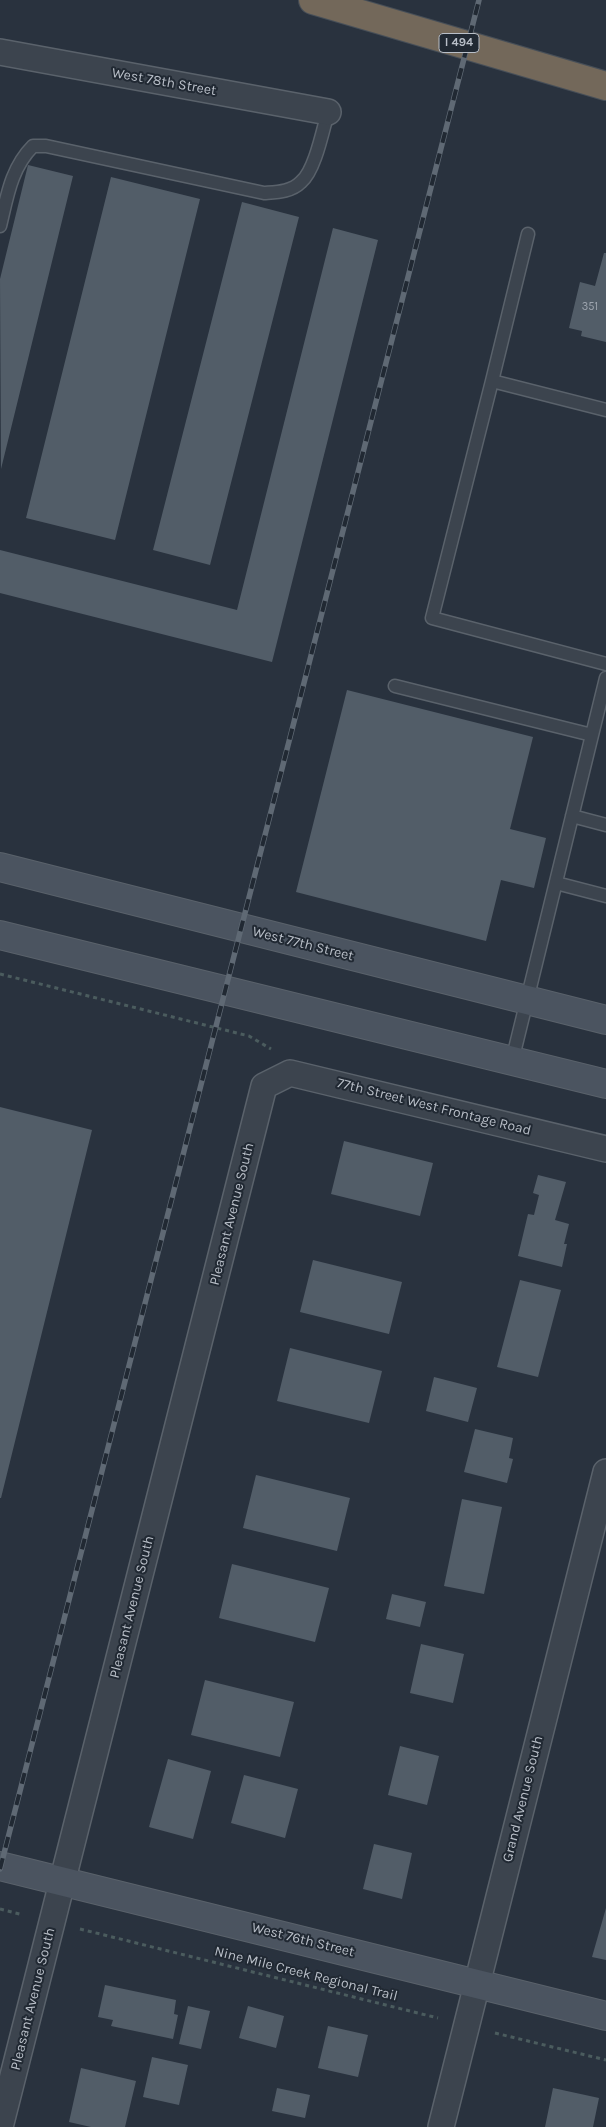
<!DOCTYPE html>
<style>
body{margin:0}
canvas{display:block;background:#29323e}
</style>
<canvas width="606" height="2127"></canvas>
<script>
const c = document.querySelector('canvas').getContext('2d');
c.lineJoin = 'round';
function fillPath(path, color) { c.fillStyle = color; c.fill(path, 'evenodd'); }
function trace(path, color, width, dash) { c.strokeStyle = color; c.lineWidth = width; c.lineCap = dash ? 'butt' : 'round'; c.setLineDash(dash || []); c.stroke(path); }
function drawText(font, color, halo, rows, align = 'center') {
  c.font = font + ' Karla,sans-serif'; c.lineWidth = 4; c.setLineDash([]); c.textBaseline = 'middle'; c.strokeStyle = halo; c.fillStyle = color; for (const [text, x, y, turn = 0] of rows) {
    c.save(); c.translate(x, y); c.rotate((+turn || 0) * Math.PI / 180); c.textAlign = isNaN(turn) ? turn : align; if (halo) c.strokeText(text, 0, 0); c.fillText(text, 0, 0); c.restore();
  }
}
fillPath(new Path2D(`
 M 28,165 L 73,176 L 1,469 L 0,279 Z
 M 111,177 L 200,199 L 115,540 L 26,518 Z
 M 242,202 L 299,217 L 210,565 L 153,550 Z
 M 333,228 L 378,240 L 272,662 L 0,593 L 0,550 L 237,610 Z
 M 604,253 L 606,253 L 606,342 L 581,336 L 582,331 L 569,328 L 580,282 L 595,286 Z
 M 347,690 L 533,737 L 510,829 L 546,838 L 534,888 L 501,880 L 486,941 L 296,892 Z
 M 0,1107 L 92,1130 L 1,1498 L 0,1498 Z
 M 344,1141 L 433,1163 L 420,1216 L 331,1194 Z
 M 538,1175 L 566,1182 L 555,1220 L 569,1224 L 564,1244 L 567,1244 L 562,1267 L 518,1256 L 528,1214 L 534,1215 L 539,1195 L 533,1193 Z
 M 313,1260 L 402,1282 L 389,1334 L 300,1312 Z
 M 520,1280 L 561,1290 L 538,1377 L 497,1367 Z
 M 290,1348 L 382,1371 L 369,1423 L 277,1401 Z
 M 434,1377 L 477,1388 L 468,1422 L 426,1411 Z
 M 475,1429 L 513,1438 L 509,1458 L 513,1459 L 507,1483 L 464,1472 Z
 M 256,1475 L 350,1498 L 337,1551 L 243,1528 Z
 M 462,1499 L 502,1507 L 484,1594 L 444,1586 Z
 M 232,1564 L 329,1588 L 315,1642 L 219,1618 Z
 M 392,1594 L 426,1602 L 420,1627 L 386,1619 Z
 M 421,1644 L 464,1654 L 453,1703 L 410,1693 Z
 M 205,1680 L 294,1702 L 280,1757 L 191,1735 Z
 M 400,1746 L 439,1756 L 427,1805 L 388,1795 Z
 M 168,1759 L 211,1771 L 193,1839 L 149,1827 Z
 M 244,1775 L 298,1789 L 285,1838 L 231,1823 Z
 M 374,1844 L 412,1853 L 402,1899 L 363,1889 Z
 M 606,1908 L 606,1960 L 592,1957 Z
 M 105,1985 L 176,2000 L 174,2014 L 178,2015 L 173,2039 L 111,2026 L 113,2020 L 98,2017 Z
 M 188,2006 L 210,2011 L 201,2049 L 179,2044 Z
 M 248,2006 L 284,2016 L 276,2048 L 239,2038 Z
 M 328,2026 L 368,2035 L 358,2077 L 318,2068 Z
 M 152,2057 L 188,2065 L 179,2105 L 143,2097 Z
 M 81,2068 L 136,2081 L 125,2127 L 91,2127 L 69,2122 Z
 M 277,2088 L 310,2095 L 305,2118 L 272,2111 Z
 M 553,2088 L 599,2098 L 593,2127 L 545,2127 Z`), '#525d68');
const lane = new Path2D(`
 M 0,226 C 7,197 11,168 33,146 L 46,146 L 264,193 C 277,192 291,192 301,182 C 315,171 323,129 328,112
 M 492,381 L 528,234
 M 606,410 L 492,381 L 432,618 L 606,664
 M 395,686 L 592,735
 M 572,816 L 606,825
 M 556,883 L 606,896
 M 512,1061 L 606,678`);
const street = new Path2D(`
 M 0,52 L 328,112
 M 0,2127 L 264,1086 L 290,1073 L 606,1149
 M 441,2127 L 606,1472`);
const secondary = new Path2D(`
 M 0,867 L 606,1020
 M 0,935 L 606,1084
 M 0,1866 L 606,2016`);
const highway = new Path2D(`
 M 313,0 L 606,86`);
trace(lane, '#5a626b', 15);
trace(street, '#5a626b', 28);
trace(secondary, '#5a626b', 30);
trace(highway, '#474f58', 30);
trace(new Path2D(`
 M 0,974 L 249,1036 L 271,1049
 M 0,1909 L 23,1915
 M 80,1929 L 438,2018
 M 495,2033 L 606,2060`), '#4b5c5e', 3, [4, 4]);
trace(lane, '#3c444e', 12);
trace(street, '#3c444e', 25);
trace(secondary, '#4b5460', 28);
trace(highway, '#73685a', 28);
const rail = new Path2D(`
 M 0,1869 L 479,0`);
trace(rail, '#5f6974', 5.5);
trace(rail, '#212933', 4, [11]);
drawText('11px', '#9fa6b0', null, [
 ["351",590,307]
]);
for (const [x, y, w] of [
 [459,43,40]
]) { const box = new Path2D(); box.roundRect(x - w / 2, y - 9.5, w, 19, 4); c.fillStyle = '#212933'; c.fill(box); trace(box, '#b9bfc8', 1); }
drawText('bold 12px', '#b9bfc8', null, [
 ["I 494",459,43]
]);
drawText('14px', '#b9bfc8', '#212933', [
 ["West 78th Street",164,82,10],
 ["West 77th Street",303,944,14],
 ["77th Street West Frontage Road",434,1107,14],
 ["Pleasant Avenue South",232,1214,-76],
 ["Pleasant Avenue South",132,1607,-76],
 ["Grand Avenue South",523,1799,-76],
 ["West 76th Street",303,1940,14],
 ["Nine Mile Creek Regional Trail",306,1974,14],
 ["Pleasant Avenue South",33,1999,-76]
]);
</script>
